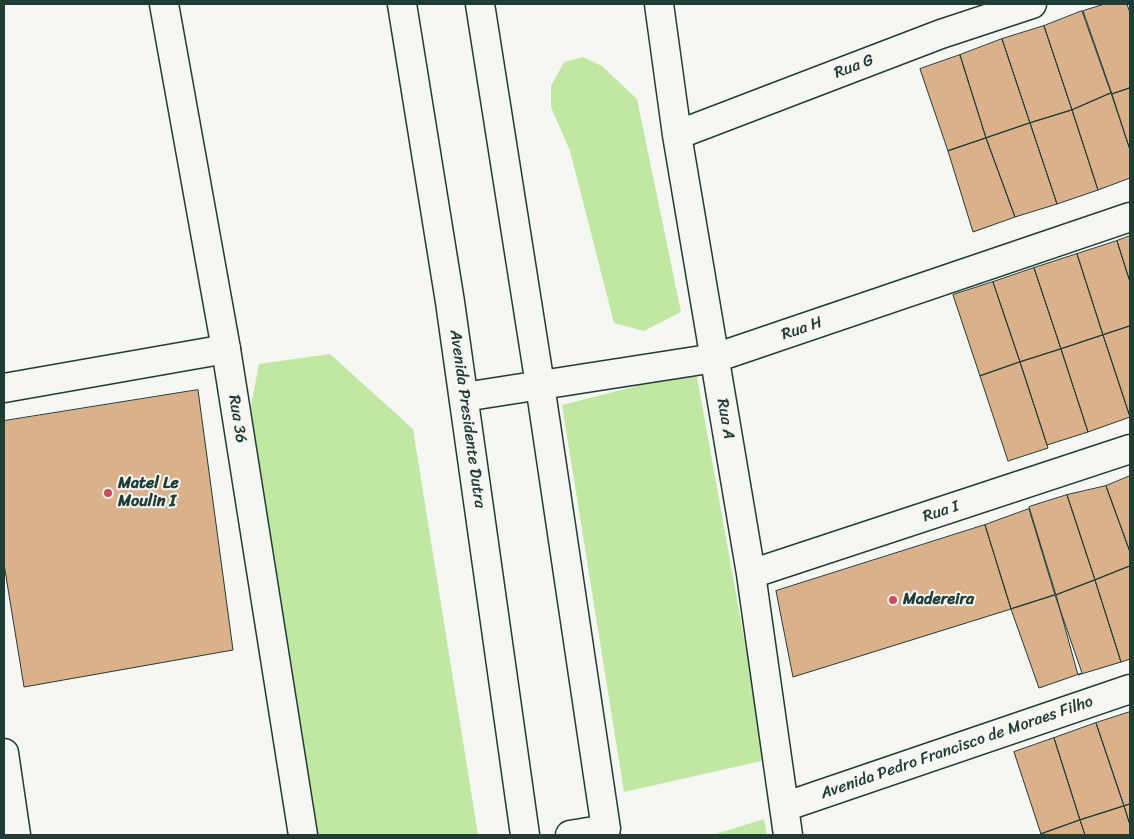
<!DOCTYPE html>
<style>
body{margin:0}
#map{position:relative;width:1134px;height:839px;overflow:hidden;background:#f6f6f2;font-family:Sriracha,sans-serif}
canvas{display:block}
.frame{position:absolute;inset:0;border:5px solid #1f3d34;pointer-events:none}
</style>
<div id="map">
<canvas width="1134" height="839"></canvas>
<div class="frame"></div>
</div>
<script>
const c = document.querySelector('canvas').getContext('2d');
c.lineJoin = 'round';
function fillPath(path, color) { c.fillStyle = color; c.fill(path, 'evenodd'); }
function trace(path, color, width, dash) { c.strokeStyle = color; c.lineWidth = width; c.lineCap = dash ? 'butt' : 'round'; c.setLineDash(dash || []); c.stroke(path); }
function drawText(font, color, halo, rows, align = 'center') {
  c.font = font + ' Sriracha,sans-serif'; c.lineWidth = 4; c.setLineDash([]); c.textBaseline = 'middle'; c.strokeStyle = halo; c.fillStyle = color; for (const [text, x, y, turn = 0] of rows) {
    c.save(); c.translate(x, y); c.rotate((+turn || 0) * Math.PI / 180); c.textAlign = isNaN(turn) ? turn : align; if (halo) c.strokeText(text, 0, 0); c.fillText(text, 0, 0); c.restore();
  }
}
fillPath(new Path2D(`
 M 583,57 L 602,66 L 637,99 L 681,312 L 644,331 L 614,323 L 570,151 L 551,107 L 551,86 L 564,62 Z
 M 330,354 L 413,429 L 478,835 L 315,835 L 248,421 L 259,364 Z
 M 696,371 L 766,760 L 624,792 L 562,405 Z
 M 764,819 L 767,835 L 713,835 Z`), '#c1e8a3');
const building = new Path2D(`
 M 1105,4 L 1127,4 L 1130,13 L 1130,88 L 1112,94 L 1083,11 Z
 M 1082,11 L 1111,93 L 1072,110 L 1044,26 Z
 M 1044,26 L 1072,110 L 1030,123 L 1002,39 Z
 M 1002,39 L 1030,123 L 986,138 L 960,55 Z
 M 960,55 L 986,138 L 948,151 L 920,69 Z
 M 1130,88 L 1130,150 L 1112,94 Z
 M 1111,93 L 1130,150 L 1130,178 L 1098,190 L 1072,110 Z
 M 1072,110 L 1098,190 L 1057,204 L 1030,123 Z
 M 1030,123 L 1057,204 L 1015,217 L 986,138 Z
 M 986,138 L 1015,217 L 973,232 L 948,151 Z
 M 1130,236 L 1130,282 L 1117,241 Z
 M 1117,241 L 1130,282 L 1130,326 L 1103,335 L 1077,254 Z
 M 1077,254 L 1103,335 L 1061,349 L 1034,268 Z
 M 1034,268 L 1061,349 L 1020,362 L 993,282 Z
 M 993,282 L 1020,362 L 980,376 L 953,295 Z
 M 1130,326 L 1130,417 L 1103,335 Z
 M 1103,335 L 1130,417 L 1088,432 L 1061,349 Z
 M 1061,349 L 1088,432 L 1047,445 L 1020,362 Z
 M 1020,362 L 1048,448 L 1008,461 L 980,376 Z
 M 198,390 L 233,650 L 24,687 L 4,564 L 4,421 Z
 M 1130,476 L 1130,552 L 1106,486 Z
 M 1106,486 L 1130,552 L 1130,566 L 1095,580 L 1067,495 Z
 M 1067,495 L 1095,580 L 1056,595 L 1029,507 Z
 M 1029,509 L 1055,595 L 1011,609 L 985,525 Z
 M 985,525 L 1011,609 L 793,677 L 776,591 Z
 M 1130,566 L 1130,659 L 1121,662 L 1095,580 Z
 M 1095,580 L 1121,662 L 1078,675 L 1056,595 Z
 M 1055,595 L 1082,673 L 1039,688 L 1011,609 Z
 M 1130,712 L 1130,804 L 1124,806 L 1096,723 Z
 M 1096,723 L 1124,806 L 1080,820 L 1054,738 Z
 M 1054,738 L 1080,820 L 1041,834 L 1014,752 Z
 M 1130,804 L 1130,825 L 1124,806 Z
 M 1124,806 L 1130,825 L 1130,835 L 1085,835 L 1080,820 Z
 M 1080,820 L 1085,835 L 1042,835 L 1041,834 Z`);
fillPath(building, '#dbb18c');
trace(building, '#1f3d34', 1);
const minor = new Path2D(`
 M 480,4 L 540,385 L 606,829 L 570,835
 M 659,4 L 677,135 L 751,574 L 788,835
 M 677,135 L 941,34 L 1032,4
 M 464,397 L 715,358 L 1130,217
 M 751,574 L 1130,449
 M 4,753 L 16,835
 M 784,807 L 1130,689`);
const major = new Path2D(`
 M 4,388 L 226,349`);
const highway = new Path2D(`
 M 164,4 L 226,349 L 303,835
 M 402,4 L 450,302 L 525,835`);
trace(minor, '#1f3d34', 31);
trace(major, '#1f3d34', 31);
trace(highway, '#1f3d34', 31);
trace(minor, '#f6f6f2', 28);
trace(major, '#f6f6f2', 28);
trace(highway, '#f6f6f2', 28);
for (const [x, y, r, color] of [
 [108,493,5,"#d1495b"],
 [893,600,5,"#d1495b"]
]) { const dot = new Path2D(); dot.arc(x, y, r, 0, 2 * Math.PI); c.fillStyle = color; c.fill(dot); trace(dot, '#f6f6f2', 2); }
drawText('16px', '#1f3d34', '#f6f6f2', [
 ["Rua G",854,67,-21],
 ["Rua H",802,329,-19],
 ["Rua 36",237,419,81],
 ["Avenida Presidente Dutra",467,419,82],
 ["Rua A",725,419,80],
 ["Rua I",941,512,-18],
 ["Avenida Pedro Francisco de Moraes Filho",957,748,-19]
]);
drawText('bold 16px', '#1f3d34', '#f6f6f2', [
 ["Matel Le",118,484],
 ["Moulin I",118,502],
 ["Madereira",903,600]
], 'left');
</script>
